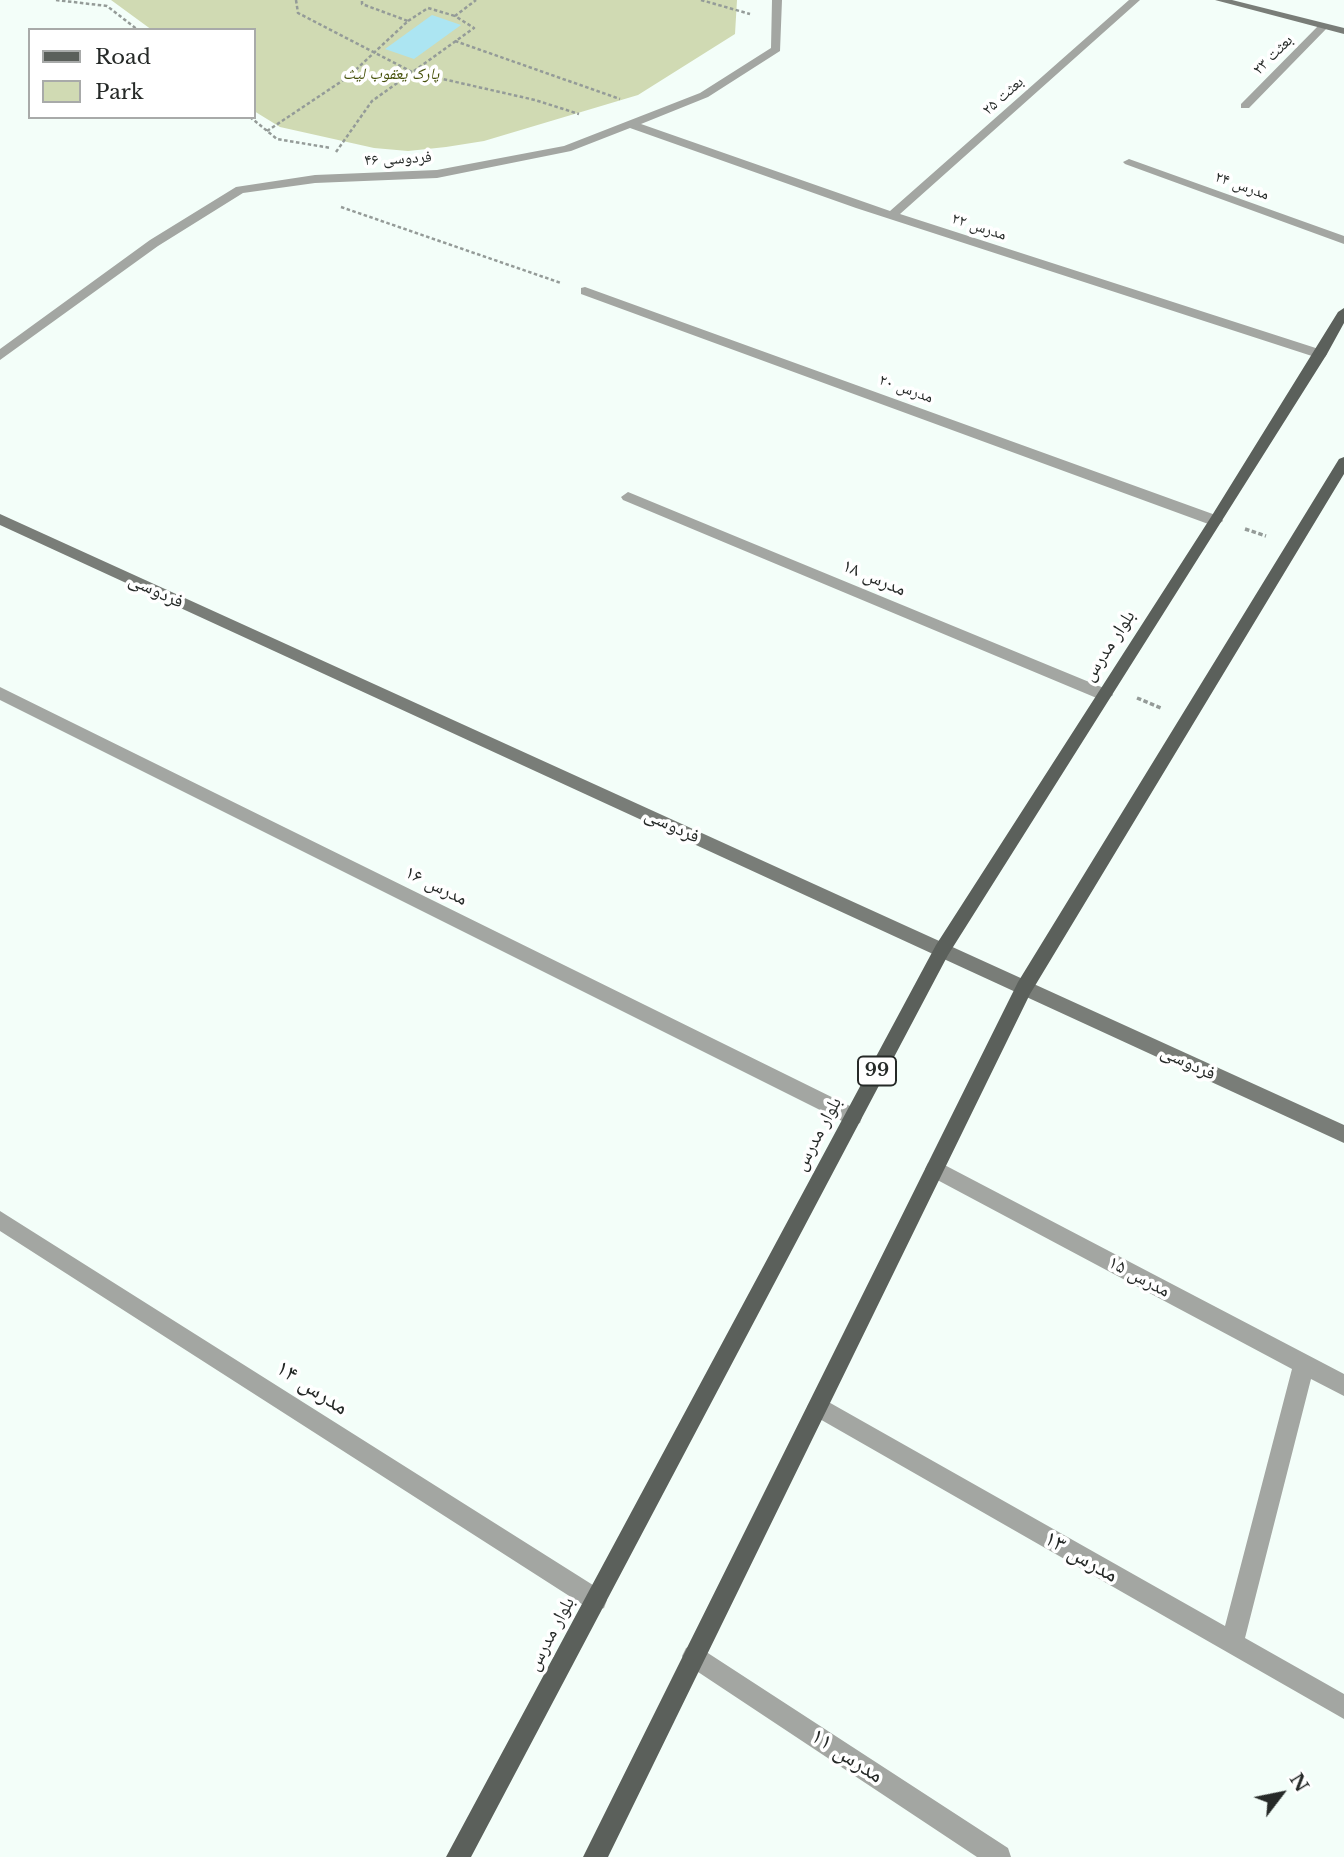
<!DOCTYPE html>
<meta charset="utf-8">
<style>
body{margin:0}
#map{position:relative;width:1344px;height:1857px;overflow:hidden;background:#f3fef9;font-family:"Libre Baskerville",serif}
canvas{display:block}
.legend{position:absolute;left:28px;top:28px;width:228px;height:91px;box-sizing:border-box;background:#fff;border:2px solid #a8aaa9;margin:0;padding:9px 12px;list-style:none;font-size:21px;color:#262a28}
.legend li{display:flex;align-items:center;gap:14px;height:35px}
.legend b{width:35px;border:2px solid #a8aaa9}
.north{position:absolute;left:1246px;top:1759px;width:70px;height:70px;-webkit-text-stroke:5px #fff;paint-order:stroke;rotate:58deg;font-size:19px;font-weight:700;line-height:28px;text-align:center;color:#262a28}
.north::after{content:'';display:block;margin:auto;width:24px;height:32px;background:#262a28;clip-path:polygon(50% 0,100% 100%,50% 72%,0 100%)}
</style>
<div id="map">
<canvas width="1344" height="1857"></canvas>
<ul class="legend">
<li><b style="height:9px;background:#5b605b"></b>Road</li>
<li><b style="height:19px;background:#d0dab3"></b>Park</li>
</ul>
<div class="north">N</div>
</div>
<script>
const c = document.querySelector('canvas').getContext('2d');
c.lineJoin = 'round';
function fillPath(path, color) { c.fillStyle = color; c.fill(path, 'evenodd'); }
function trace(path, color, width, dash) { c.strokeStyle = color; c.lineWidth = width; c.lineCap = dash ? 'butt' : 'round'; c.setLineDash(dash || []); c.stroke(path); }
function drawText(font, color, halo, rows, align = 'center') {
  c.font = font + ' "Libre Baskerville","Noto Naskh Arabic",serif'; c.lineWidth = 7; c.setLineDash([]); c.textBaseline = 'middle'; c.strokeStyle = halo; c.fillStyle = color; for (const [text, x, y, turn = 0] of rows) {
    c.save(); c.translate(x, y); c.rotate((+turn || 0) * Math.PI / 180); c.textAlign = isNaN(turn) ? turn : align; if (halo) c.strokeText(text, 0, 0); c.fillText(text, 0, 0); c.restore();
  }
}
fillPath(new Path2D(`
 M 111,0 L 737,0 L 735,34 L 638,95 L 484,141 L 446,147 L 408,151 L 374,148 L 280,127 L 254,111 L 254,30 L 152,30 Z`), '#d0dab3');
fillPath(new Path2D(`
 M 432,15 L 461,25 L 414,59 L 385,49 Z`), '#ace5f2');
trace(new Path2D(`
 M 56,0 L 107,6 L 138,30
 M 296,0 L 298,13 L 412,72 L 535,100 L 579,114
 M 701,0 L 750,14
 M 408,21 L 428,8 L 455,16
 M 455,41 L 620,99
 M 250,117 L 277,139 L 331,148
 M 267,131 L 348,77 L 408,21 L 362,4 L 362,0
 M 336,152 L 372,101 L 474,28 L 455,16 L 476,0
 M 341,207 L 561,283`), '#949b98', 2.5, [3.5, 2.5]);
trace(new Path2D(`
 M 1245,529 L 1266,536
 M 1137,698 L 1161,708`), '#949b98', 3.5, [4.5, 2.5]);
fillPath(new Path2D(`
 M 772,0 L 782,0 L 780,51 L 708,97 L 641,124 L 890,211 L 1129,0 L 1140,0 L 900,214 L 1325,351 L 1327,354 L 1325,357 L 1315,357 L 856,208 L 630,128 L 571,151 L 437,178 L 315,183 L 243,193 L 158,246 L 0,360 L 0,349 L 150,240 L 236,187 L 315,175 L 437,170 L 564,146 L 700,93 L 771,48 Z
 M 1320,24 L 1329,26 L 1249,108 L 1241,108 L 1241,104 Z
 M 1129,159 L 1344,236 L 1344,244 L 1125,164 L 1123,162 Z
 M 585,287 L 1221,517 L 1223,521 L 1216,526 L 1211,525 L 581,294 L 581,288 Z
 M 628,492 L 1111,691 L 1113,695 L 1105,701 L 1099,699 L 623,500 L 621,497 Z
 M 0,687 L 860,1111 L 862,1117 L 860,1123 L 853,1126 L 846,1123 L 0,700 Z
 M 935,1160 L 1344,1374 L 1344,1396 L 1311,1379 L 1245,1638 L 1344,1694 L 1344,1719 L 811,1414 L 807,1407 L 811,1400 L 818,1396 L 825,1400 L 1225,1626 L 1292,1369 L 928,1175 L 925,1169 L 928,1163 Z
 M 0,1211 L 604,1592 L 607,1600 L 604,1608 L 596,1611 L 588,1608 L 0,1231 Z
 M 694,1644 L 1008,1848 L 1011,1857 L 977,1857 L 686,1664 L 682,1656 L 686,1648 Z`), '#a3a6a2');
fillPath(new Path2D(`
 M 1215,0 L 1232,0 L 1344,28 L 1344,34 Z
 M 0,514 L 1344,1125 L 1344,1143 L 0,525 Z`), '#797d78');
fillPath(new Path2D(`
 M 1344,308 L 1344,323 L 1327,354 L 948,955 L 471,1857 L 446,1857 L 936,945 L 1211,517 L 1338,312 Z
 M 1344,457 L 1344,474 L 1030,994 L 608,1857 L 583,1857 L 1018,982 L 1339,459 Z`), '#5b605b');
drawText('16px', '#262a28', '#fff', [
 ["بعثت ۲۳",1273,55,-45],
 ["بعثت ۲۵",1003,96,-42],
 ["فردوسی ۴۶",398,159,-3],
 ["مدرس ۲۴",1242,186,20],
 ["مدرس ۲۲",979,227,18],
 ["مدرس ۲۰",906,389,20]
]);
drawText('italic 16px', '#46510a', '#fff', [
 ["پارک یعقوب لیث",391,74]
]);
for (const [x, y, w] of [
 [877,1071,38]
]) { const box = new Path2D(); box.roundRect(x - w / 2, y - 14.5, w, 29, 5); c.fillStyle = '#fff'; c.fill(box); trace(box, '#262a28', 2); }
drawText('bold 18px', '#262a28', null, [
 ["99",877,1071]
]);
drawText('19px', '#262a28', '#fff', [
 ["مدرس ۱۸",874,578,23],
 ["فردوسی",156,591,25],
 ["بلوار مدرس",1109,646,-57],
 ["فردوسی",672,826,25],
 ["مدرس ۱۶",436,886,26],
 ["فردوسی",1188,1063,25],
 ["بلوار مدرس",818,1134,-62],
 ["مدرس ۱۵",1139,1277,28],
 ["بلوار مدرس",551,1634,-62]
]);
drawText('23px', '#262a28', '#fff', [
 ["مدرس ۱۴",312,1388,33],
 ["مدرس ۱۳",1081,1557,30],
 ["مدرس ۱۱",847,1756,33]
]);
</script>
